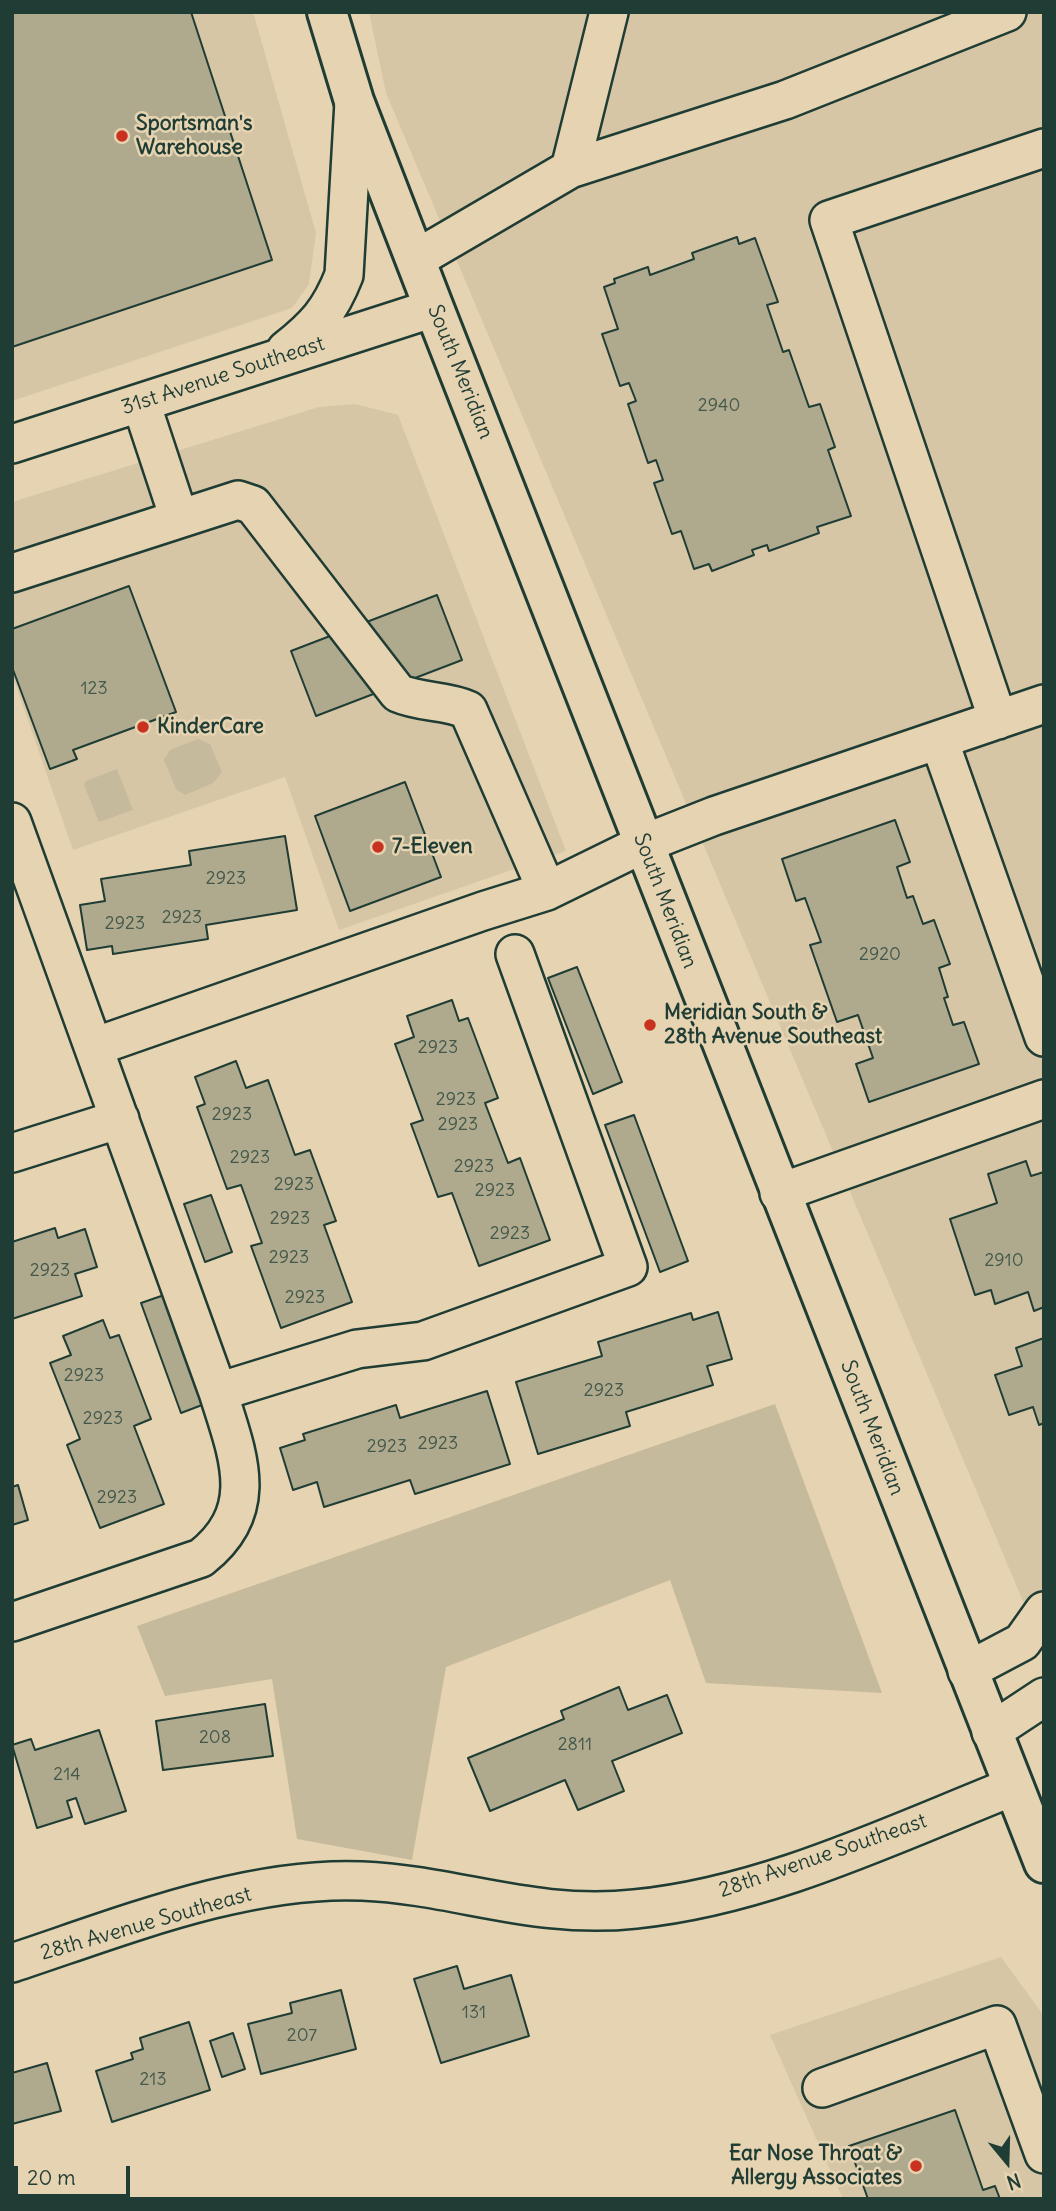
<!DOCTYPE html>
<style>
body{margin:0}
#map{position:relative;width:1056px;height:2211px;overflow:hidden;background:#e6d3b1;font-family:Delius,sans-serif}
canvas{display:block}
.frame{position:absolute;inset:0;border:14px solid #1f3d34;pointer-events:none}
.north{position:absolute;left:972px;top:2127px;width:70px;height:70px;-webkit-text-stroke:5px #e6d3b1;paint-order:stroke;rotate:161deg;font-size:19px;font-weight:700;line-height:28px;text-align:center;color:#1f3d34}
.north::after{content:'';display:block;margin:auto;width:24px;height:32px;background:#1f3d34;clip-path:polygon(50% 0,100% 100%,50% 72%,0 100%)}
.scale{position:absolute;left:14px;top:2166px;width:116px;height:32px;box-sizing:border-box;border:4px solid #1f3d34;border-top:0;padding-left:9px;font-size:21px;line-height:24px;white-space:nowrap;color:#1f3d34;-webkit-text-stroke:5px #e6d3b1;paint-order:stroke}
</style>
<div id="map">
<canvas width="1056" height="2211"></canvas>
<div class="frame"></div>
<div class="north">N</div>
<div class="scale">20 m</div>
</div>
<script>
const c = document.querySelector('canvas').getContext('2d');
c.lineJoin = 'round';
function fillPath(path, color) { c.fillStyle = color; c.fill(path, 'evenodd'); }
function trace(path, color, width, dash) { c.strokeStyle = color; c.lineWidth = width; c.lineCap = dash ? 'butt' : 'round'; c.setLineDash(dash || []); c.stroke(path); }
function drawText(font, color, halo, rows, align = 'center') {
  c.font = font + ' Delius,sans-serif'; c.lineWidth = 5; c.setLineDash([]); c.textBaseline = 'middle'; c.strokeStyle = halo; c.fillStyle = color; for (const [text, x, y, turn = 0] of rows) {
    c.save(); c.translate(x, y); c.rotate((+turn || 0) * Math.PI / 180); c.textAlign = isNaN(turn) ? turn : align; if (halo) c.strokeText(text, 0, 0); c.fillText(text, 0, 0); c.restore();
  }
}
fillPath(new Path2D(`
 M 12,12 L 253,12 L 316,233 L 309,284 L 292,308 L 12,401 Z
 M 369,12 L 1044,12 L 1044,1651 L 386,93 Z
 M 355,404 L 398,415 L 566,851 L 339,930 L 285,777 L 73,850 L 12,674 L 12,502 L 319,407 Z
 M 1001,1957 L 1044,2016 L 1044,2199 L 843,2199 L 770,2035 Z`), '#d6c6a6');
fillPath(new Path2D(`
 M 198,739 L 210,744 L 222,772 L 213,783 L 185,795 L 176,789 L 164,760 L 170,750 Z
 M 117,769 L 133,810 L 99,822 L 84,785 L 86,781 Z
 M 775,1404 L 882,1693 L 706,1683 L 670,1580 L 446,1667 L 412,1860 L 297,1839 L 272,1679 L 165,1696 L 137,1626 Z`), '#c5ba9c');
const building = new Path2D(`
 M 12,12 L 191,12 L 272,260 L 12,347 Z
 M 737,237 L 739,244 L 755,238 L 778,302 L 767,305 L 783,352 L 789,350 L 809,407 L 820,404 L 835,447 L 828,450 L 851,516 L 817,527 L 819,533 L 769,551 L 767,545 L 752,550 L 754,555 L 712,571 L 709,564 L 694,569 L 681,531 L 672,534 L 654,483 L 663,480 L 656,460 L 648,463 L 628,404 L 636,401 L 629,383 L 620,386 L 602,334 L 618,329 L 604,287 L 615,283 L 614,279 L 648,267 L 650,275 L 694,259 L 692,253 Z
 M 129,586 L 176,712 L 73,750 L 77,759 L 50,769 L 12,667 L 12,629 Z
 M 437,595 L 462,660 L 316,716 L 291,651 Z
 M 405,782 L 441,877 L 350,911 L 315,816 Z
 M 895,820 L 910,862 L 897,867 L 907,898 L 913,896 L 923,924 L 934,920 L 950,964 L 939,968 L 948,997 L 944,998 L 953,1025 L 964,1022 L 979,1064 L 869,1102 L 856,1064 L 873,1058 L 858,1015 L 837,1022 L 810,945 L 821,942 L 805,898 L 796,901 L 782,859 Z
 M 285,836 L 297,910 L 206,925 L 208,939 L 113,954 L 112,946 L 87,950 L 80,905 L 105,901 L 101,879 L 191,865 L 189,851 Z
 M 577,967 L 622,1082 L 593,1094 L 548,978 Z
 M 452,1000 L 459,1021 L 468,1018 L 498,1098 L 485,1103 L 508,1163 L 520,1158 L 550,1240 L 479,1266 L 452,1193 L 438,1197 L 411,1124 L 423,1120 L 395,1044 L 414,1037 L 407,1016 Z
 M 236,1061 L 246,1088 L 268,1080 L 295,1155 L 310,1150 L 336,1221 L 324,1225 L 352,1302 L 281,1328 L 251,1246 L 262,1243 L 241,1185 L 227,1189 L 197,1107 L 205,1104 L 195,1077 Z
 M 634,1115 L 688,1261 L 660,1272 L 605,1125 Z
 M 1026,1161 L 1031,1176 L 1044,1172 L 1044,1307 L 1034,1311 L 1028,1292 L 995,1304 L 991,1290 L 975,1295 L 950,1219 L 997,1203 L 988,1174 Z
 M 211,1195 L 232,1252 L 205,1262 L 184,1204 Z
 M 55,1228 L 58,1238 L 85,1229 L 97,1267 L 75,1274 L 82,1296 L 12,1319 L 12,1242 Z
 M 170,1293 L 210,1402 L 181,1413 L 141,1303 Z
 M 718,1312 L 732,1359 L 707,1366 L 713,1385 L 626,1412 L 630,1426 L 538,1454 L 516,1382 L 602,1356 L 598,1342 L 691,1313 L 693,1320 Z
 M 103,1320 L 110,1338 L 119,1335 L 151,1419 L 134,1426 L 164,1504 L 100,1528 L 67,1445 L 80,1439 L 50,1363 L 71,1355 L 63,1336 Z
 M 1044,1338 L 1044,1423 L 1039,1425 L 1033,1407 L 1009,1415 L 995,1375 L 1022,1366 L 1016,1348 Z
 M 487,1391 L 510,1464 L 415,1494 L 410,1480 L 324,1507 L 317,1482 L 293,1490 L 280,1448 L 305,1440 L 303,1434 L 396,1405 L 400,1418 Z
 M 18,1485 L 28,1520 L 12,1525 L 12,1487 Z
 M 619,1687 L 628,1710 L 667,1695 L 682,1733 L 612,1761 L 624,1791 L 578,1810 L 565,1780 L 490,1811 L 468,1758 L 564,1719 L 561,1711 Z
 M 265,1704 L 273,1756 L 163,1770 L 156,1721 Z
 M 99,1730 L 126,1811 L 85,1824 L 76,1798 L 67,1801 L 72,1817 L 37,1828 L 12,1745 L 31,1739 L 35,1750 Z
 M 457,1966 L 464,1989 L 511,1975 L 529,2036 L 441,2063 L 414,1979 Z
 M 341,1990 L 356,2049 L 261,2074 L 248,2024 L 292,2013 L 290,2003 Z
 M 189,2022 L 210,2090 L 112,2122 L 96,2071 L 133,2059 L 131,2053 L 143,2049 L 140,2038 Z
 M 233,2033 L 245,2069 L 222,2077 L 210,2041 Z
 M 47,2063 L 61,2111 L 12,2124 L 12,2073 Z
 M 955,2110 L 983,2190 L 995,2186 L 1000,2199 L 868,2199 L 849,2146 Z`);
fillPath(building, '#afa98e');
trace(building, '#1f3d34', 2);
const minor = new Path2D(`
 M 570,169 L 609,12
 M 416,259 L 570,169 L 785,100 L 1007,12
 M 286,350 C 316,326 330,311 344,275 L 354,102
 M 141,403 L 179,518
 M 12,444 L 434,308
 M 12,573 L 238,500 L 253,505 L 398,693 C 421,703 446,700 468,710 L 547,891
 M 998,720 L 829,220 L 1044,148
 M 939,740 L 1044,1037
 M 12,822 L 218,1392 C 238,1456 262,1510 201,1558 L 12,1622
 M 94,1047 L 483,911 L 547,891 L 643,844 L 714,816 L 1044,704
 M 12,1153 L 120,1119
 M 779,1193 L 1044,1099
 M 218,1392 L 357,1349 L 423,1341 L 628,1267 L 515,954
 M 967,1671 L 1022,1642 L 1044,1611
 M 991,1732 L 1044,1697
 M 12,1963 C 121,1927 246,1876 362,1881 C 457,1885 534,1920 635,1909 C 766,1896 891,1835 1012,1787
 M 822,2088 L 997,2025 L 1044,2154`);
const major = new Path2D(`
 M 327,12 L 354,101 L 434,308 L 1044,1863`);
trace(minor, '#1f3d34', 42);
trace(major, '#1f3d34', 44);
trace(minor, '#e6d3b1', 37);
trace(major, '#e6d3b1', 38);
for (const [x, y, r, color] of [
 [122,136,7,"#c8321e"],
 [143,727,7,"#c8321e"],
 [378,847,7,"#c8321e"],
 [650,1025,7,"#c8321e"],
 [916,2166,7,"#c8321e"]
]) { const dot = new Path2D(); dot.arc(x, y, r, 0, 2 * Math.PI); c.fillStyle = color; c.fill(dot); trace(dot, '#e6d3b1', 2.5); }
drawText('18px', '#43584a', null, [
 ["2940",719,406],
 ["123",94,689],
 ["2923",226,879],
 ["2923",182,918],
 ["2923",125,924],
 ["2920",880,955],
 ["2923",438,1048],
 ["2923",456,1100],
 ["2923",232,1115],
 ["2923",458,1125],
 ["2923",250,1158],
 ["2923",474,1167],
 ["2923",294,1185],
 ["2923",495,1191],
 ["2923",290,1219],
 ["2923",510,1234],
 ["2923",289,1258],
 ["2910",1004,1261],
 ["2923",50,1271],
 ["2923",305,1298],
 ["2923",84,1376],
 ["2923",604,1391],
 ["2923",103,1419],
 ["2923",438,1444],
 ["2923",387,1447],
 ["2923",117,1498],
 ["208",215,1738],
 ["2811",575,1745],
 ["214",67,1775],
 ["131",474,2013],
 ["207",302,2036],
 ["213",153,2080]
]);
drawText('bold 21px', '#1f3d34', '#e6d3b1', [
 ["Sportsman's",136,124],
 ["Warehouse",136,148],
 ["KinderCare",157,727],
 ["7-Eleven",392,847],
 ["Meridian South &",664,1013],
 ["28th Avenue Southeast",664,1037],
 ["Ear Nose Throat &",902,2154,"right"],
 ["Allergy Associates",902,2178,"right"]
], 'left');
drawText('21px', '#1f3d34', '#e6d3b1', [
 ["South Meridian",460,372,68],
 ["31st Avenue Southeast",223,376,-18],
 ["South Meridian",665,901,69],
 ["South Meridian",872,1428,69],
 ["28th Avenue Southeast",823,1856,-19],
 ["28th Avenue Southeast",146,1924,-16]
]);
</script>
